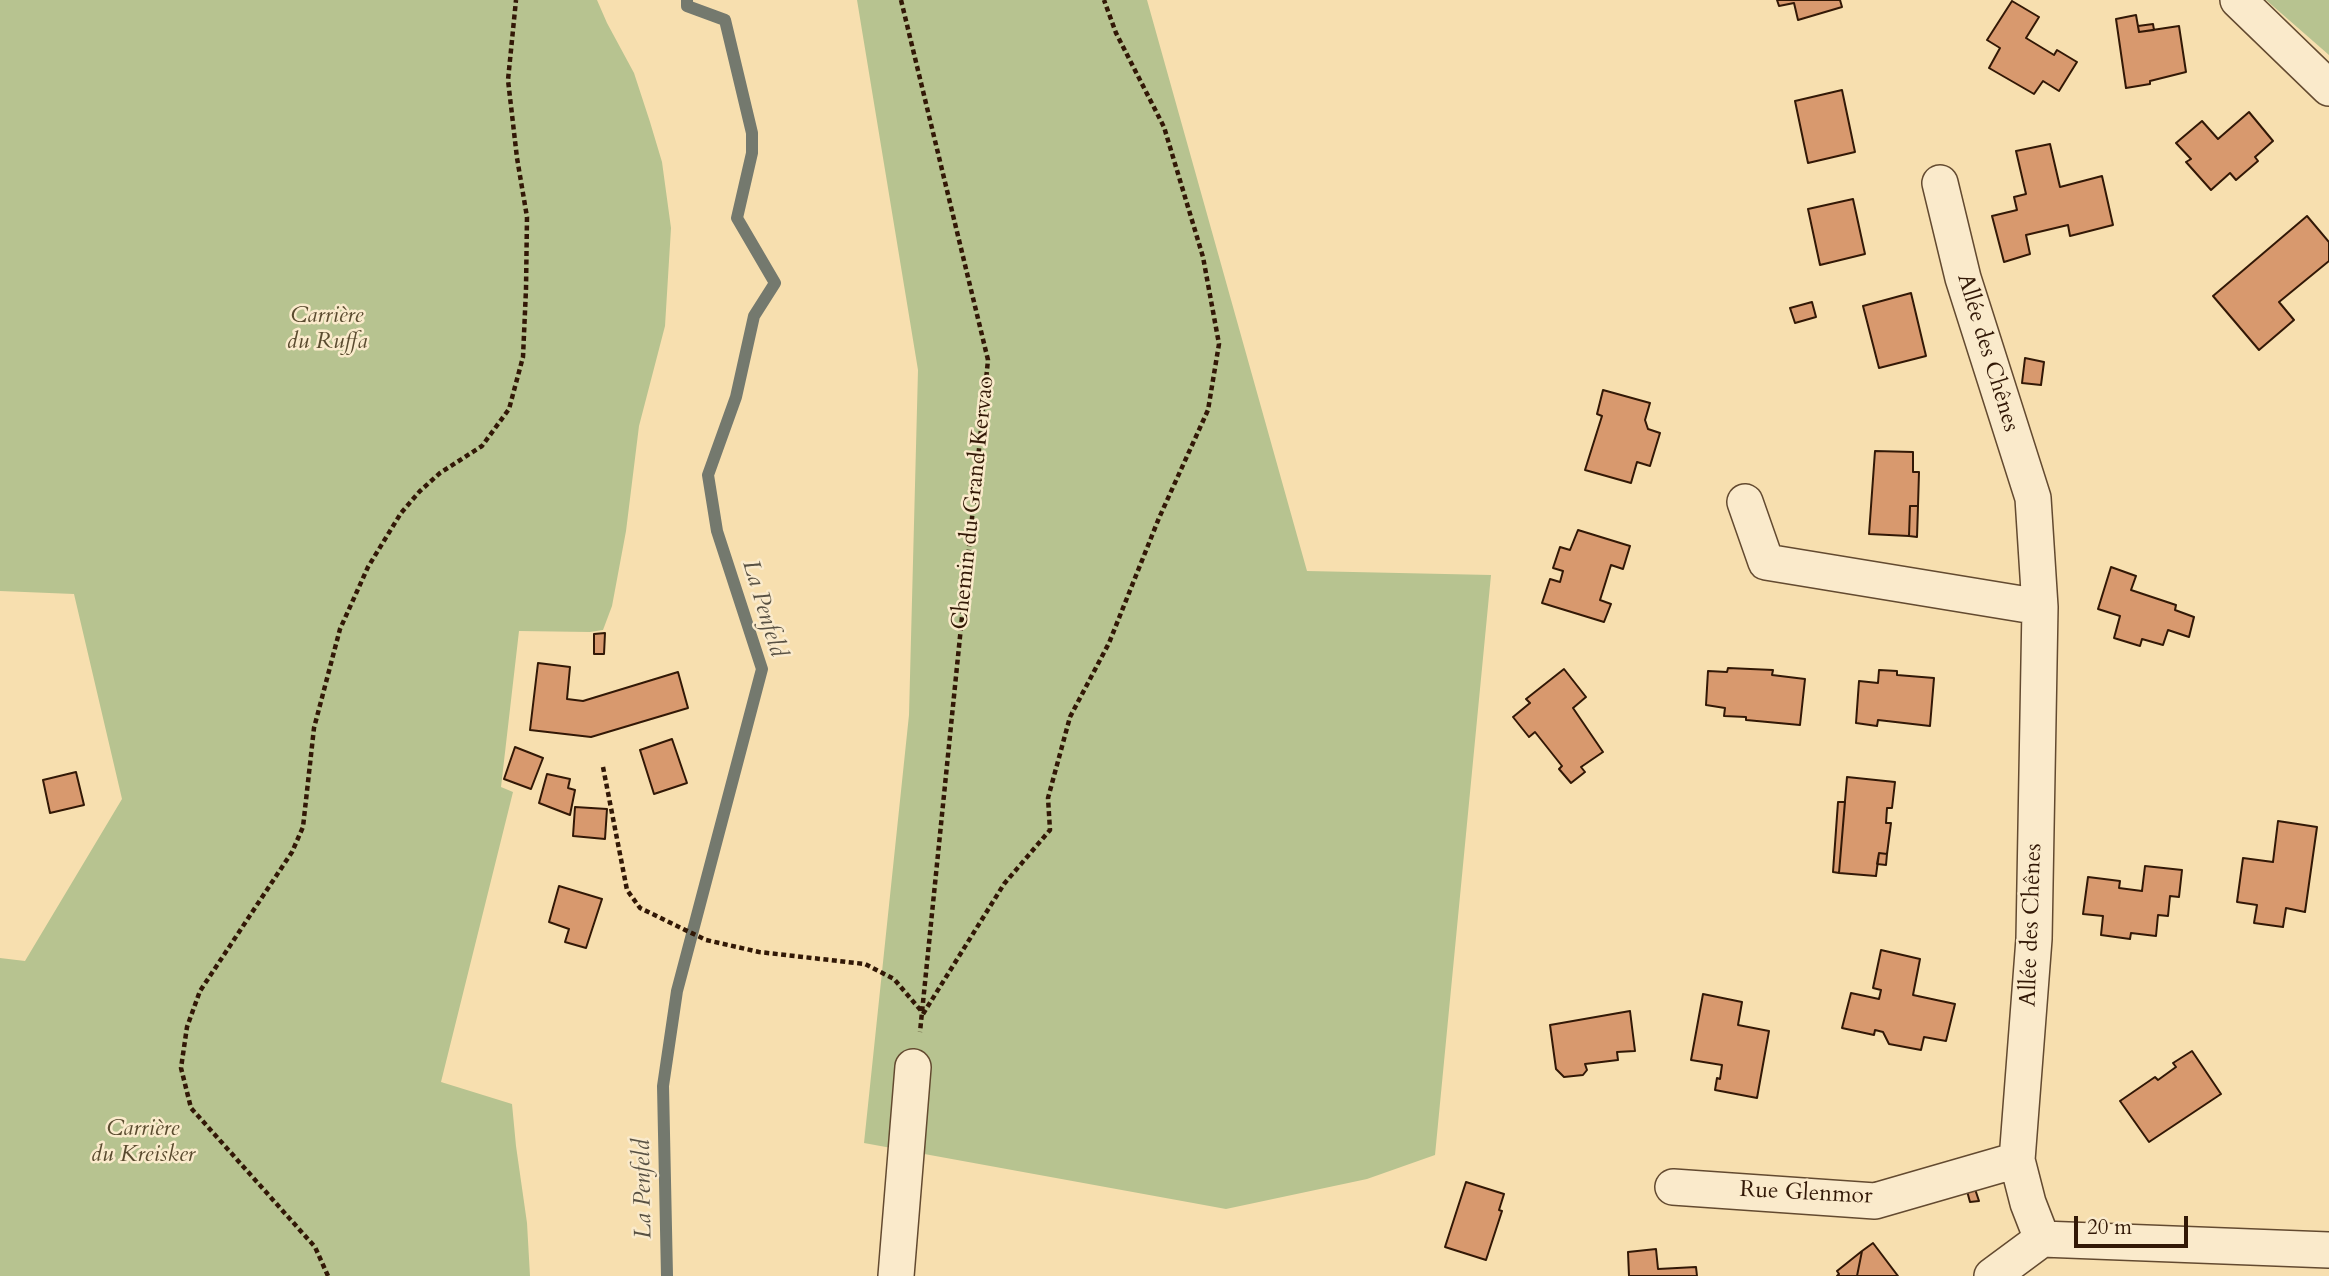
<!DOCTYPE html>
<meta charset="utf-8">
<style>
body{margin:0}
#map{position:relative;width:2329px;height:1276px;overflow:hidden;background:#f7dfaf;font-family:Cardo,serif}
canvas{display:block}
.scale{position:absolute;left:2074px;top:1216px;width:114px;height:32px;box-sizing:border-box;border:4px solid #321806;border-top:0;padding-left:9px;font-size:21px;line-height:24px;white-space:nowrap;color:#321806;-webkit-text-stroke:5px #faeacb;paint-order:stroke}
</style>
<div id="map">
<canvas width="2329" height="1276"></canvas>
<div class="scale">20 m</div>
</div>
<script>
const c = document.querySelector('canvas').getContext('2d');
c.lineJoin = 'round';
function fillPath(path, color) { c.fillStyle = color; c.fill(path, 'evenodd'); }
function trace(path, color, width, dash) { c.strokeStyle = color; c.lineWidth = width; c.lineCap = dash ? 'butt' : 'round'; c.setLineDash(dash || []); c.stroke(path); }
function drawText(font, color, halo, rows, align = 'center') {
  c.font = font + ' Cardo,serif'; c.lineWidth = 5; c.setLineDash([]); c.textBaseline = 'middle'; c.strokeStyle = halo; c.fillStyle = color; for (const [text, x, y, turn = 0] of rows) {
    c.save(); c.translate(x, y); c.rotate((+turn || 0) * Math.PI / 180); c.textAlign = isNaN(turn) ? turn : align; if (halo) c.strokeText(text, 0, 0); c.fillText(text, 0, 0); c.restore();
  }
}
fillPath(new Path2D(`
 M 0,0 L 597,0 L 607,23 L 634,73 L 650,122 L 662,162 L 671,228 L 665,326 L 639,426 L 626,531 L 612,606 L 603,630 L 590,632 L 519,631 L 501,787 L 513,792 L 441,1082 L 512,1104 L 516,1146 L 527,1223 L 530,1276 L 0,1276 L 0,958 L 25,961 L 122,799 L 74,594 L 0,591 Z
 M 857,0 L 1147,0 L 1307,571 L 1491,575 L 1435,1155 L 1367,1179 L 1226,1209 L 864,1143 L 909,715 L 918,370 Z
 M 2266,0 L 2329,0 L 2329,55 Z`), '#b7c390');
trace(new Path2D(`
 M 667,1276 L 663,1086 L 677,991 L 762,669 L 717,531 L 708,475 L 736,397 L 754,316 L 775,283 L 737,218 L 752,153 L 752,133 L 725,20 L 687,6 L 687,0`), '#74796e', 12);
const building = new Path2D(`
 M 1777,0 L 1840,0 L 1842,7 L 1798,20 L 1794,3 L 1779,6 Z
 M 2012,1 L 2039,17 L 2026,38 L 2054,55 L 2057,50 L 2077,62 L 2059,91 L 2043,81 L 2034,94 L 1989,68 L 2000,48 L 1987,40 Z
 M 2136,15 L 2139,32 L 2179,26 L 2186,72 L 2150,81 L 2150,84 L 2126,88 L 2116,19 Z
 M 2153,24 L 2154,30 L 2139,32 L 2138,26 Z
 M 1842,90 L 1855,152 L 1808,163 L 1795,101 Z
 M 2249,112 L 2273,141 L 2255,157 L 2258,161 L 2236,180 L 2230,173 L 2211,190 L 2186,162 L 2191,159 L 2176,143 L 2202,121 L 2218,139 Z
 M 2050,144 L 2060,187 L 2102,176 L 2113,225 L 2070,236 L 2068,225 L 2026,235 L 2030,254 L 2004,262 L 1992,216 L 2017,210 L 2014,197 L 2026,194 L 2016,151 Z
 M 1853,199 L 1865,254 L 1820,265 L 1808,209 Z
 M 2307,216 L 2329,242 L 2329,261 L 2279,302 L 2294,320 L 2259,350 L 2213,296 Z
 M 1911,293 L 1926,356 L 1879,368 L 1863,306 Z
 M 1812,302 L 1816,317 L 1795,323 L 1790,308 Z
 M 2025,358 L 2044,362 L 2041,385 L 2022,383 Z
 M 1603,390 L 1650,403 L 1645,420 L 1648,429 L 1660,433 L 1650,466 L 1637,462 L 1631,483 L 1585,470 L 1602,416 L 1597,414 Z
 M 1875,451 L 1913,452 L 1913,472 L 1919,472 L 1918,506 L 1910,506 L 1909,536 L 1869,534 Z
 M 1910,506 L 1918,506 L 1917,537 L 1909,536 Z
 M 1578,530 L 1630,546 L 1623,569 L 1611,565 L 1600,600 L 1611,604 L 1604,622 L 1542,603 L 1550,579 L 1560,582 L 1563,571 L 1553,568 L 1560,547 L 1570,550 Z
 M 2111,567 L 2136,576 L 2131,590 L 2176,605 L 2175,610 L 2194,617 L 2189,637 L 2168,630 L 2163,645 L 2142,639 L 2140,646 L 2114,638 L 2120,616 L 2098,609 Z
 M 605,633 L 604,654 L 594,654 L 594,634 Z
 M 538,663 L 570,667 L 567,699 L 583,701 L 678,672 L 688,708 L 591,737 L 530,730 Z
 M 1728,668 L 1773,670 L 1772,675 L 1805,679 L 1800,725 L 1746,720 L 1746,717 L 1724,716 L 1725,708 L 1706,705 L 1708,671 L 1727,672 Z
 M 1564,669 L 1586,697 L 1573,708 L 1603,752 L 1581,767 L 1585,772 L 1571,783 L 1559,769 L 1562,766 L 1535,732 L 1529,737 L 1513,717 L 1530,703 L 1526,699 Z
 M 1879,670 L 1897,671 L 1897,675 L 1934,678 L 1930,726 L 1878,720 L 1877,726 L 1856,723 L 1859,681 L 1878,683 Z
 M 672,739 L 687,783 L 654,794 L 640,750 Z
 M 515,747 L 543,758 L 531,789 L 504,779 Z
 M 76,772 L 84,805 L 50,813 L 43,780 Z
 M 547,774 L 570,779 L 568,788 L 575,790 L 570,815 L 539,803 Z
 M 1847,777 L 1895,782 L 1892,808 L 1887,808 L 1886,823 L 1891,823 L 1887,854 L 1879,853 L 1876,876 L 1839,873 Z
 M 1838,802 L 1845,802 L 1839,873 L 1833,872 Z
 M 575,807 L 607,809 L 605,839 L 573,836 Z
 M 2278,821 L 2317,827 L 2305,912 L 2286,908 L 2283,927 L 2254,923 L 2257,905 L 2237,902 L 2243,858 L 2273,862 Z
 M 1879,853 L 1887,854 L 1886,865 L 1877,864 Z
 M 2145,866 L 2182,870 L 2179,897 L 2170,896 L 2168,916 L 2158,915 L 2156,936 L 2131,933 L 2130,939 L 2101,935 L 2103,916 L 2083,914 L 2088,877 L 2120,881 L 2119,888 L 2142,891 Z
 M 559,886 L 602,899 L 586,948 L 565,942 L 569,929 L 549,922 Z
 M 1881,950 L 1920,959 L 1913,995 L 1955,1004 L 1946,1041 L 1924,1037 L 1921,1050 L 1889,1044 L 1883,1032 L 1875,1030 L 1874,1035 L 1842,1028 L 1851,993 L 1879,999 L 1881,990 L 1873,988 Z
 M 1703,994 L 1742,1002 L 1738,1025 L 1769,1031 L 1757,1098 L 1715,1090 L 1717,1078 L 1720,1079 L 1722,1065 L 1691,1060 Z
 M 1630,1011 L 1635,1051 L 1617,1052 L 1618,1060 L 1585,1064 L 1587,1070 L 1583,1075 L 1564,1077 L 1556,1069 L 1550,1025 Z
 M 2192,1051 L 2221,1094 L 2149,1142 L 2120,1101 L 2155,1077 L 2158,1080 L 2176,1067 L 2173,1063 Z
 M 1466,1182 L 1504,1194 L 1499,1210 L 1502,1211 L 1486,1260 L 1445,1247 Z
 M 1975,1189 L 1979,1201 L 1970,1202 L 1967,1191 Z
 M 1873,1243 L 1898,1276 L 1857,1276 L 1862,1251 Z
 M 1656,1249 L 1658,1269 L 1696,1267 L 1697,1276 L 1629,1276 L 1628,1252 Z
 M 1862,1251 L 1857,1276 L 1837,1276 L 1839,1274 L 1837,1271 Z`);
fillPath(building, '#d8996e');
trace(building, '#321806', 2);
const street = new Path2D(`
 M 2238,0 L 2329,88
 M 1940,183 L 1963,278 L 2033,498 L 2040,607 L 2034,939 L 2017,1160 L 2028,1203 L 2042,1239
 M 1745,502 L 1766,562 L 2040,607
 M 1673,1187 L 1875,1201 L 2017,1160
 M 896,1276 L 913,1067
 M 1992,1276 L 2042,1239 L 2329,1250`);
trace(street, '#634a30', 38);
trace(new Path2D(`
 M 901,0 L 988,360 L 920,1032
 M 603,767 L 627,890 L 640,908 L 706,940 L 759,952 L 865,964 L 894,979 L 923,1013
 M 923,1014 L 1004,884 L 1050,830 L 1048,798 L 1070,717 L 1109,643 L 1159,518 L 1208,410 L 1219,344 L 1203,257 L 1164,127 L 1116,33 L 1104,0
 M 328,1276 L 315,1247 L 191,1108 L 181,1068 L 187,1027 L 200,991 L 292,852 L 303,827 L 314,728 L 340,629 L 368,567 L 401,513 L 420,491 L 440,473 L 482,446 L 509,409 L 523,357 L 526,289 L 527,217 L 517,158 L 508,80 L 516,0`), '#321806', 4.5, [5, 3.5]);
trace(street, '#faeacb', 35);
drawText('italic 23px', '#5a4b2f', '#faeacb', [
 ["Carrière",327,317],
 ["du Ruffa",327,343],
 ["Carrière",143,1130],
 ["du Kreisker",143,1156]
]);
drawText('23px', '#321806', '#faeacb', [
 ["Allée des Chênes",1987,353,73],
 ["Chemin du Grand Kervao",974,503,-84],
 ["Allée des Chênes",2032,925,-88],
 ["Rue Glenmor",1806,1194,3]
]);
drawText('italic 24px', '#585143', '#faeacb', [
 ["La Penfeld",763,609,73],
 ["La Penfeld",644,1189,-91]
]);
</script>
